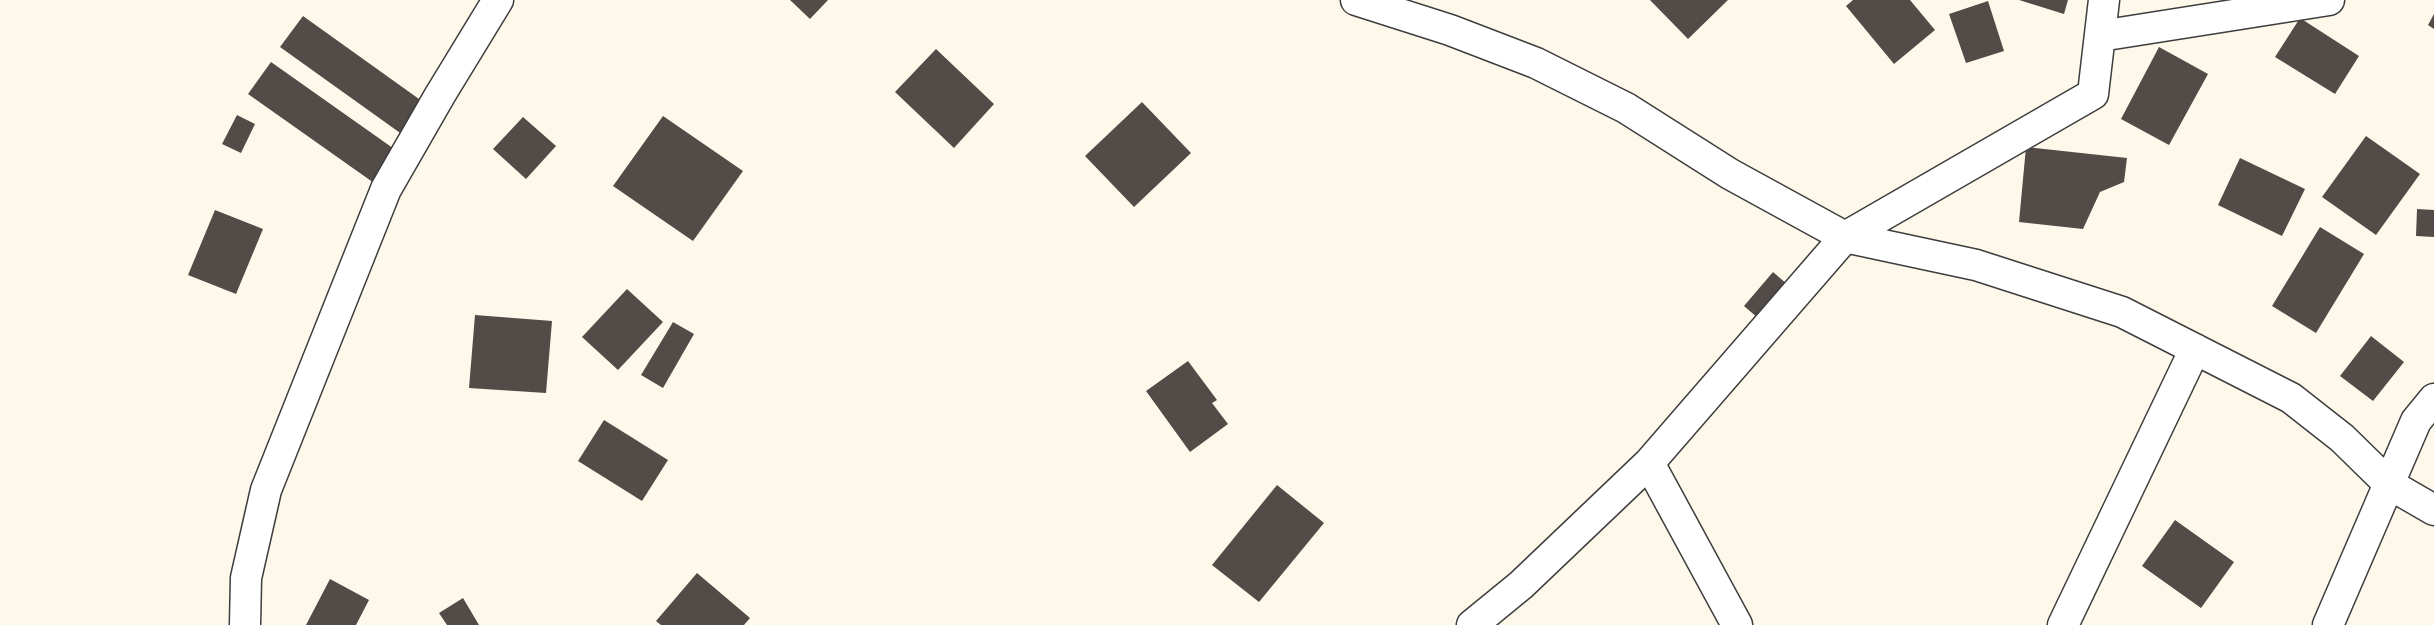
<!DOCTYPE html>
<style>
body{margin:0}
canvas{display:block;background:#fdf8ea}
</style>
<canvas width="2434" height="625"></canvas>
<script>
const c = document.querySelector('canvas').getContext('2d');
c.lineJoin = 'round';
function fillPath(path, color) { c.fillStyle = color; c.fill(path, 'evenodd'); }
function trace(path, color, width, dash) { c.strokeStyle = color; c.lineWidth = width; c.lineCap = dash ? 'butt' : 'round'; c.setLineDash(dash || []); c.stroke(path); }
fillPath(new Path2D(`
 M 790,0 L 828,0 L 810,19 Z
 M 1650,0 L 1728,0 L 1688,39 Z
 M 1853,0 L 1910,0 L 1935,30 L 1894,64 L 1846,6 Z
 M 2019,0 L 2068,0 L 2064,14 Z
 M 1988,1 L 2004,51 L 1966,63 L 1949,14 Z
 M 2434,14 L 2434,29 L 2428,25 Z
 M 303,16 L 426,104 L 403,135 L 280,47 Z
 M 2300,18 L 2359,56 L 2335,94 L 2275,57 Z
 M 2159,47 L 2208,74 L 2169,145 L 2121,119 Z
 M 936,49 L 994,104 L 954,148 L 895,92 Z
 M 271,62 L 397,151 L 374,183 L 248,94 Z
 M 1142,102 L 1191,153 L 1134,207 L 1085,156 Z
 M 237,115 L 255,124 L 241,153 L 222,144 Z
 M 663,116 L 743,171 L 693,241 L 613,186 Z
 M 523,117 L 556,146 L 526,179 L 493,149 Z
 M 2366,136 L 2420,174 L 2376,235 L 2322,197 Z
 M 2026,147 L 2127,158 L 2124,182 L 2100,192 L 2083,229 L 2019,222 Z
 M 2240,158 L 2305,189 L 2282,236 L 2218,205 Z
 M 2417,209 L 2434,210 L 2434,237 L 2416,236 Z
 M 215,210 L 263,229 L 236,294 L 188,275 Z
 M 2320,227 L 2364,254 L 2316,333 L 2272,306 Z
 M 1773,272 L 1795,291 L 1766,325 L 1744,306 Z
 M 627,289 L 663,322 L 618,370 L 582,337 Z
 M 475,315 L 552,321 L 546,393 L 469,388 Z
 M 673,322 L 694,334 L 663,388 L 641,375 Z
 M 2371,336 L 2404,362 L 2373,401 L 2340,376 Z
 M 1188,361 L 1217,400 L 1212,403 L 1228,424 L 1190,452 L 1146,391 Z
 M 604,420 L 668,460 L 642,501 L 578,461 Z
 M 1277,485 L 1324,523 L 1259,602 L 1212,565 Z
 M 2175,520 L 2234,562 L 2201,608 L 2142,566 Z
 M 697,573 L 750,618 L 744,625 L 661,625 L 656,621 Z
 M 330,579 L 369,600 L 356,625 L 306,625 Z
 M 463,598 L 479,625 L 447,625 L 439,613 Z`), '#524b48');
const minor = new Path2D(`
 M 1356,0 L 1450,30 L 1536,63 L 1626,108 L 1730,174 L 1845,237 L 1976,265 L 2122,312 L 2291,398 L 2342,438 L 2389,484 L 2434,510
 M 2100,36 L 2329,0
 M 1649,463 L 1737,625
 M 245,625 L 246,578 L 266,490 L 386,189 L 440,95 L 498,0
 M 1472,625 L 1521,585 L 1649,463 L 1845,237 L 2093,94 L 2104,0
 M 2063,625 L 2195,349
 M 2328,625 L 2416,421 L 2434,399`);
trace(minor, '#3e3e3e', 33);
trace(minor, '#fff', 30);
</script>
